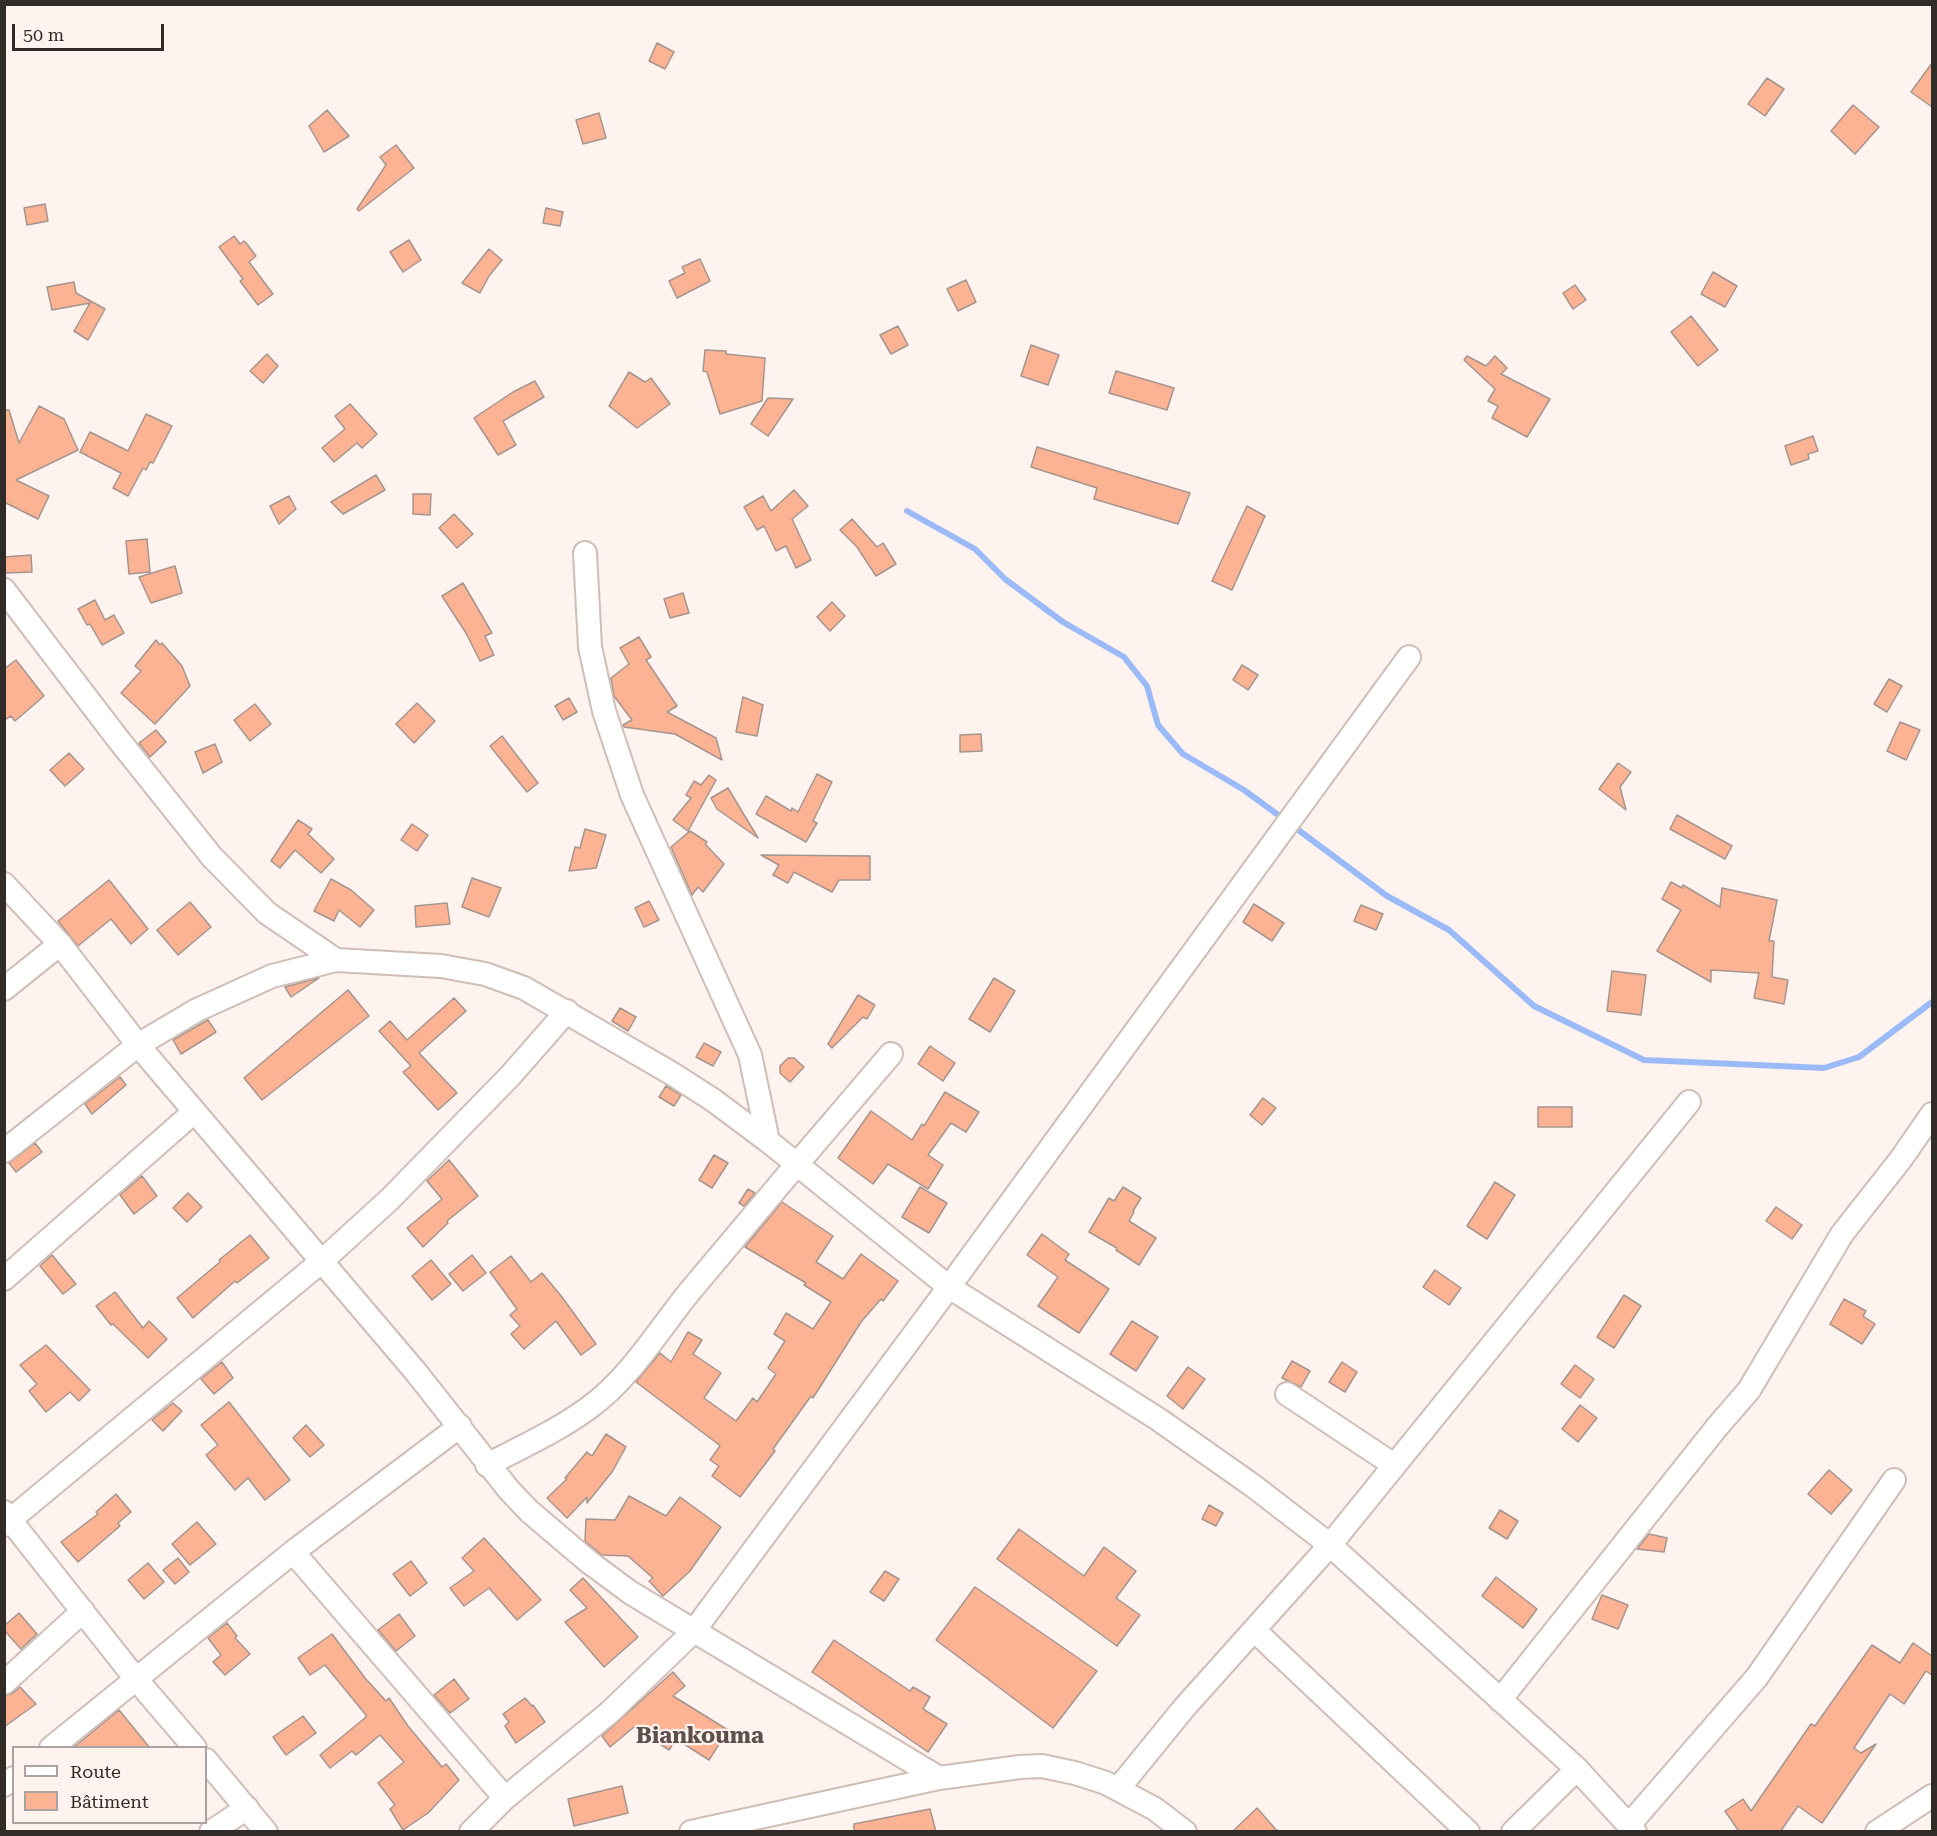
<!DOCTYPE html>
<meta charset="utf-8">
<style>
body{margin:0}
#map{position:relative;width:1937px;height:1836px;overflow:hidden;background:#fef3ef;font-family:"Roboto Serif",serif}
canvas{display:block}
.frame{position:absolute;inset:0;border:6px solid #322c29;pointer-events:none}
.legend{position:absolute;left:12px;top:1746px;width:195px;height:78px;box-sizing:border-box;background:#fef3ef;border:2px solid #aca3a0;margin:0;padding:8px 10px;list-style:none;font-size:18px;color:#322c29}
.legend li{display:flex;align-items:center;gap:12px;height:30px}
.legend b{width:30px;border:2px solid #aca3a0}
.scale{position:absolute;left:12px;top:24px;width:152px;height:27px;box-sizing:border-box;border:3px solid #322c29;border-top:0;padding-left:8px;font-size:18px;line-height:21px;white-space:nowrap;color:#322c29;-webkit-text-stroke:4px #fef3ef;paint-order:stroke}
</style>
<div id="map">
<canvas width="1937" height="1836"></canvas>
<div class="frame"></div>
<ul class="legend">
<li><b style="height:8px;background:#fff"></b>Route</li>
<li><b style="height:16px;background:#fbb394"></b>Bâtiment</li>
</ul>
<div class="scale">50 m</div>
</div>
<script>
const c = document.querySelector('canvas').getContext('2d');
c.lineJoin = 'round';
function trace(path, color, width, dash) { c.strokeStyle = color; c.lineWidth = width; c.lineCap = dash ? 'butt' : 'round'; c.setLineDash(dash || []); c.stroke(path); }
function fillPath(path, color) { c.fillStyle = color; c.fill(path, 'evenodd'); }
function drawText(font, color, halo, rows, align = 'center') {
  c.font = font + ' "Roboto Serif",serif'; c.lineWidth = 4.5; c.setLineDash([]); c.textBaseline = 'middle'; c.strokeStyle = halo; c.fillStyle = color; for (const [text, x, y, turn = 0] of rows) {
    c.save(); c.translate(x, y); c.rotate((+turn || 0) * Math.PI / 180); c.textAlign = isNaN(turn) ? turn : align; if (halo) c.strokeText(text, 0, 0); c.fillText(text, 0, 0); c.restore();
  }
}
trace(new Path2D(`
 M 907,511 L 975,549 L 1005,579 L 1063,622 L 1124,657 L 1147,686 L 1158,725 L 1183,754 L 1244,790 L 1285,820
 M 1293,826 L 1387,896 L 1449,930 L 1534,1006 L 1644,1060 L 1824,1068 L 1859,1057 L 1932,1002`), '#9bbaf8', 6);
const building = new Path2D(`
 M 657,43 L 674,52 L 665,69 L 649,61 Z
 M 1932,63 L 1932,107 L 1911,92 Z
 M 1767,78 L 1784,89 L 1765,116 L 1748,104 Z
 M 1853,105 L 1879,127 L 1855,154 L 1831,131 Z
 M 327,110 L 349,136 L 324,152 L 309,126 Z
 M 599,113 L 606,138 L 583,144 L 576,120 Z
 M 396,145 L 414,168 L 359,211 L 357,209 L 386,165 L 380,157 Z
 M 45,204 L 48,221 L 27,225 L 24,208 Z
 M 546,208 L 563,212 L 560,226 L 543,223 Z
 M 234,236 L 240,244 L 244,241 L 247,244 L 256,256 L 249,262 L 273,294 L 258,305 L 240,281 L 243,279 L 219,247 Z
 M 409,240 L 421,260 L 403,272 L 390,252 Z
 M 489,249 L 502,260 L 489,276 L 480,293 L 462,283 Z
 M 700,259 L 710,281 L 677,298 L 669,281 L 685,273 L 682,267 Z
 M 1713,272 L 1737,286 L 1725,307 L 1701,294 Z
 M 966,280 L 976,302 L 958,311 L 947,289 Z
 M 74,282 L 76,293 L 105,309 L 88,340 L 74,331 L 90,303 L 52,310 L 47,287 Z
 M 1575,285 L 1586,300 L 1573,309 L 1563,293 Z
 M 1691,316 L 1718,350 L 1698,366 L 1671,332 Z
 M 898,326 L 908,345 L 891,354 L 880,335 Z
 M 1031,345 L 1059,355 L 1048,385 L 1021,376 Z
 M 705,350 L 726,351 L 726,354 L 765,358 L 762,401 L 720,414 L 707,372 L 703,371 Z
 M 267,354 L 278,366 L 263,383 L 250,371 Z
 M 1467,356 L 1486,366 L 1495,356 L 1507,368 L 1501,374 L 1550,399 L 1527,437 L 1492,418 L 1498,406 L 1488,401 L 1495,389 L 1464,360 Z
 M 1116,371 L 1174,388 L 1167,410 L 1109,393 Z
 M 629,372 L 645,382 L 651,378 L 670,404 L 637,428 L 609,406 Z
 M 535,381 L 544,397 L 503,421 L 516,445 L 498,455 L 474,418 L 513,392 Z
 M 768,398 L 793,399 L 768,436 L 751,424 Z
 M 350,404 L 377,434 L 362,448 L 357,443 L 334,462 L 322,448 L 345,429 L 335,416 Z
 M 39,406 L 64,419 L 78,450 L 16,480 L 49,496 L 38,519 L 4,502 L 4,410 L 9,410 L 19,443 Z
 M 146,414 L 172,426 L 153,463 L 150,462 L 146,470 L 143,468 L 128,496 L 113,488 L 121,473 L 80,452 L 90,432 L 128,451 Z
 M 1813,436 L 1818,451 L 1808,454 L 1809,459 L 1791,465 L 1785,446 Z
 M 1037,447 L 1190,493 L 1178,524 L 1094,499 L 1097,488 L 1031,467 Z
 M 376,475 L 385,490 L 343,514 L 331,502 Z
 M 794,490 L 808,506 L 792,519 L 811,560 L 796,568 L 786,546 L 776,551 L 764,526 L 757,530 L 744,507 L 763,496 L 771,511 Z
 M 413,494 L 431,494 L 430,515 L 413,514 Z
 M 289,496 L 296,509 L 279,524 L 270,506 Z
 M 1247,506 L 1265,516 L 1232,590 L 1212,581 Z
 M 454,514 L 473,534 L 457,548 L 439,528 Z
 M 852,519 L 877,547 L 883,543 L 896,564 L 876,576 L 857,547 L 840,530 Z
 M 147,539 L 150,572 L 129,574 L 126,541 Z
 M 31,555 L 32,572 L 5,573 L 4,557 Z
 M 175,566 L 182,593 L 151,603 L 139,577 Z
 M 463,583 L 492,633 L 485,636 L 494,655 L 480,661 L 466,633 L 442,596 Z
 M 683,593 L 689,613 L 670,618 L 664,599 Z
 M 95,600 L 105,620 L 114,615 L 124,633 L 102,645 L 90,624 L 87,625 L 78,609 Z
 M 832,602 L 845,616 L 830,631 L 817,617 Z
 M 639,637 L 651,657 L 646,660 L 677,706 L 667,712 L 716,738 L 722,760 L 675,734 L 624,727 L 623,725 L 632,720 L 614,696 L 611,678 L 629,664 L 620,648 Z
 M 156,640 L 160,645 L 162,643 L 182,666 L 190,686 L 155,724 L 121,693 L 141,671 L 135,666 Z
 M 16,660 L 44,696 L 15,721 L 11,716 L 4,720 L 4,669 Z
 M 1242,665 L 1258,675 L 1248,690 L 1233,680 Z
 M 1889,679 L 1902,686 L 1887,712 L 1874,704 Z
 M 743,697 L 763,705 L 757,736 L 736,732 Z
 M 569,698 L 577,712 L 563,720 L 555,706 Z
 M 417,703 L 435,721 L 414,743 L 396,724 Z
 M 255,704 L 271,724 L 250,741 L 234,720 Z
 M 1900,722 L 1920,730 L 1906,760 L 1887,751 Z
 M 156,730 L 166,742 L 150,757 L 139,743 Z
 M 981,734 L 982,751 L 960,752 L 960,735 Z
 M 502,736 L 538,783 L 527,792 L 490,746 Z
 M 215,744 L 222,762 L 203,773 L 195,752 Z
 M 69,753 L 84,769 L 65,786 L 50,770 Z
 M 1618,763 L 1631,772 L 1620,787 L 1626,810 L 1599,789 Z
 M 817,774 L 832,782 L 813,821 L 817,823 L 806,842 L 756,814 L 766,796 L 791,811 L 792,808 L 798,812 Z
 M 709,775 L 716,780 L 688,831 L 673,820 L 691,798 L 686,795 L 694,781 L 701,785 Z
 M 728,788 L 758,838 L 717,809 L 711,798 Z
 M 1677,815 L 1732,846 L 1725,859 L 1670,829 Z
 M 298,820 L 312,829 L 308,834 L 334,859 L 321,873 L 295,850 L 280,868 L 271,861 Z
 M 412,824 L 428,835 L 417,851 L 401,840 Z
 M 585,829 L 606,835 L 596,868 L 569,871 L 575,847 L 580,848 Z
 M 690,831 L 707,842 L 705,844 L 724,864 L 703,892 L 698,887 L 692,895 L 671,847 Z
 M 761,855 L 870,856 L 870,880 L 839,880 L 832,892 L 794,872 L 788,883 L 773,875 L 779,865 Z
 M 472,878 L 501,888 L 489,917 L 462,907 Z
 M 331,879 L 351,890 L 374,910 L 360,927 L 339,910 L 334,921 L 314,911 Z
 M 109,880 L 148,929 L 131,944 L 111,919 L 78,946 L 58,921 Z
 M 1671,882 L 1682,888 L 1683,885 L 1720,907 L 1722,888 L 1777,900 L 1769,941 L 1774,941 L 1772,977 L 1788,980 L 1784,1004 L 1754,998 L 1759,973 L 1711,970 L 1711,982 L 1657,951 L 1681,910 L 1662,899 Z
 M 649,901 L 659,920 L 644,927 L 635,908 Z
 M 190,902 L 211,927 L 178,955 L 157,930 Z
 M 447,903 L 450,924 L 416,927 L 415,906 Z
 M 1254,904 L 1284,923 L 1272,941 L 1243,922 Z
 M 1361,905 L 1383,914 L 1376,930 L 1354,921 Z
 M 1612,971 L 1646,975 L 1641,1015 L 1607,1011 Z
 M 319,978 L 291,997 L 285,987 Z
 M 994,978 L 1015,991 L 990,1032 L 969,1019 Z
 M 348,990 L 369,1016 L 262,1100 L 244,1078 Z
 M 858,995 L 875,1005 L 867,1019 L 863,1017 L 832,1048 L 828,1044 Z
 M 454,998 L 466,1011 L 419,1053 L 457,1093 L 438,1110 L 403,1072 L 411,1066 L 379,1031 L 390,1021 L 407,1040 Z
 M 620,1008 L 636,1017 L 628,1031 L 612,1021 Z
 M 208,1020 L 216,1032 L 181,1054 L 173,1040 Z
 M 704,1043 L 721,1052 L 713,1066 L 696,1057 Z
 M 930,1046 L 955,1063 L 943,1081 L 918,1064 Z
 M 788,1058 L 794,1058 L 804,1067 L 790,1082 L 780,1073 L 780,1066 Z
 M 120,1077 L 126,1085 L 92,1114 L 85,1104 Z
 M 666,1086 L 681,1095 L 674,1106 L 659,1097 Z
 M 945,1092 L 979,1112 L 966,1132 L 951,1123 L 928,1155 L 943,1165 L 928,1189 L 888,1164 L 873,1184 L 838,1158 L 871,1111 L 912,1140 L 922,1124 L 924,1126 Z
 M 1263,1098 L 1276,1108 L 1262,1125 L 1250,1115 Z
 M 1538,1107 L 1572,1107 L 1572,1127 L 1538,1127 Z
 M 35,1143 L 42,1152 L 16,1172 L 9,1163 Z
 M 714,1155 L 728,1163 L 712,1188 L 699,1180 Z
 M 449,1160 L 478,1196 L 447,1221 L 448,1223 L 423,1247 L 407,1228 L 442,1199 L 427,1181 Z
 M 142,1176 L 157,1196 L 134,1214 L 120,1195 Z
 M 1495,1182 L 1515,1195 L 1487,1239 L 1467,1226 Z
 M 920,1187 L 947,1203 L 929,1233 L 902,1217 Z
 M 1123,1187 L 1141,1198 L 1133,1211 L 1134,1212 L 1129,1221 L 1156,1238 L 1139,1265 L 1116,1250 L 1117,1248 L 1089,1232 L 1109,1198 L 1114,1201 Z
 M 748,1189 L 755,1193 L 744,1206 L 739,1203 Z
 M 188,1193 L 202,1207 L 187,1222 L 173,1208 Z
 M 782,1202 L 833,1236 L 816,1262 L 843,1279 L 861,1254 L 898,1281 L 883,1301 L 881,1299 L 861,1322 L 813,1398 L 811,1396 L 773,1449 L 775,1451 L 740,1497 L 712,1476 L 719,1466 L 710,1460 L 720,1446 L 718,1444 L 636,1382 L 660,1353 L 671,1362 L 688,1332 L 702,1340 L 693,1354 L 721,1373 L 704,1398 L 736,1421 L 753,1398 L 757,1402 L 776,1374 L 768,1368 L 785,1341 L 774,1334 L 786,1313 L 813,1329 L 831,1302 L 804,1285 L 806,1283 L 745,1247 Z
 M 1776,1207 L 1802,1225 L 1792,1239 L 1766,1221 Z
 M 1042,1234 L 1069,1254 L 1065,1260 L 1109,1289 L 1079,1333 L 1038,1306 L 1058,1277 L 1027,1255 Z
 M 250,1235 L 269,1258 L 237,1283 L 235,1281 L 193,1318 L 177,1298 L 220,1262 L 219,1260 Z
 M 52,1255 L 76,1284 L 63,1294 L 40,1266 Z
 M 472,1255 L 486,1273 L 463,1291 L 449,1274 Z
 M 511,1256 L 531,1282 L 542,1273 L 562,1297 L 596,1344 L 581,1355 L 556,1321 L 524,1349 L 511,1334 L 520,1326 L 510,1315 L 517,1309 L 490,1272 Z
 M 431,1260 L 451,1284 L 432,1300 L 412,1276 Z
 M 1435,1270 L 1461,1288 L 1449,1305 L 1423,1287 Z
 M 115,1292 L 143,1328 L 149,1321 L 167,1339 L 148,1358 L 113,1324 L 111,1325 L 96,1306 Z
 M 1624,1295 L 1641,1306 L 1614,1348 L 1597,1337 Z
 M 1844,1299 L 1866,1311 L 1863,1316 L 1875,1324 L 1862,1344 L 1830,1324 Z
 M 1132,1321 L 1158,1337 L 1136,1371 L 1110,1354 Z
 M 46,1345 L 90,1390 L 79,1401 L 70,1392 L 46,1412 L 29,1391 L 37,1384 L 20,1365 Z
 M 1292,1361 L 1310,1371 L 1301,1387 L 1282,1378 Z
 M 222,1362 L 233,1378 L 214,1394 L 201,1379 Z
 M 1342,1362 L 1357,1372 L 1345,1392 L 1329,1382 Z
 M 1575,1365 L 1594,1379 L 1580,1398 L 1561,1384 Z
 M 1188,1367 L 1205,1379 L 1183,1409 L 1167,1396 Z
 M 229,1402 L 290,1480 L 265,1500 L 248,1478 L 235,1490 L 206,1455 L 218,1445 L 201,1425 Z
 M 173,1403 L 182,1411 L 163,1431 L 152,1420 Z
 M 1580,1405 L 1597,1418 L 1578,1442 L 1562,1429 Z
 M 306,1425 L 324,1445 L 310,1457 L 293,1438 Z
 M 606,1434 L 626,1447 L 612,1472 L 587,1503 L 587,1497 L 567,1518 L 547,1498 L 567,1479 L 565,1478 L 587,1452 L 592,1456 Z
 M 1829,1470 L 1852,1490 L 1831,1514 L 1808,1494 Z
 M 116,1494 L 131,1512 L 118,1523 L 120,1526 L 78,1562 L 61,1542 L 98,1514 L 96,1512 Z
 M 629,1496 L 666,1516 L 680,1497 L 721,1527 L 690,1571 L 663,1596 L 649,1581 L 653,1578 L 628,1556 L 602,1555 L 585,1541 L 586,1519 L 615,1520 Z
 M 1209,1505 L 1223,1513 L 1216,1526 L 1202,1519 Z
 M 1500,1510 L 1518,1521 L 1507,1539 L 1489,1528 Z
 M 197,1522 L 216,1544 L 190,1565 L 172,1544 Z
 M 1019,1529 L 1084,1576 L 1104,1547 L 1136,1571 L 1116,1598 L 1140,1615 L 1117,1646 L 997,1559 Z
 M 1649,1534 L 1667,1538 L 1664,1552 L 1637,1549 Z
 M 484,1538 L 541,1600 L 517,1620 L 489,1588 L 464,1606 L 450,1588 L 474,1571 L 462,1558 Z
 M 178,1558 L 189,1572 L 175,1584 L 163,1570 Z
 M 411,1561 L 427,1583 L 410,1596 L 393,1574 Z
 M 148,1563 L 164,1582 L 144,1599 L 128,1580 Z
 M 885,1571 L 899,1579 L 884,1601 L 870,1592 Z
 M 1496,1577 L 1537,1609 L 1523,1628 L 1482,1596 Z
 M 583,1578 L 638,1637 L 604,1667 L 565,1622 L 587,1608 L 570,1590 Z
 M 975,1587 L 1097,1671 L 1053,1728 L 936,1640 Z
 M 1602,1595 L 1628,1605 L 1618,1629 L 1592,1619 Z
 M 19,1613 L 37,1634 L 21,1649 L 4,1630 L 4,1626 Z
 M 399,1614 L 415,1636 L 396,1651 L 378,1630 Z
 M 227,1623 L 237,1636 L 235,1638 L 250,1654 L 225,1675 L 213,1662 L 221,1655 L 208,1638 Z
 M 332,1634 L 365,1678 L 386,1701 L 389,1698 L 408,1726 L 442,1767 L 446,1764 L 459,1780 L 428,1813 L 403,1830 L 390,1809 L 395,1805 L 378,1783 L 404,1762 L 380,1735 L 356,1755 L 352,1751 L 330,1768 L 320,1755 L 366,1717 L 366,1715 L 325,1665 L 310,1675 L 298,1658 Z
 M 834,1640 L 910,1691 L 913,1687 L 930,1697 L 923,1709 L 947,1724 L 928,1752 L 812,1672 Z
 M 1913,1643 L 1932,1656 L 1932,1675 L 1926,1671 L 1904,1704 L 1890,1694 L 1854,1748 L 1861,1753 L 1876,1744 L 1822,1823 L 1798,1806 L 1780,1832 L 1737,1832 L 1738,1830 L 1725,1811 L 1743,1799 L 1751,1811 L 1811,1724 L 1815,1726 L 1872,1645 L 1900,1663 Z
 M 673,1672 L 685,1686 L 673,1696 L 728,1730 L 709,1760 L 676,1739 L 669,1750 L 634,1727 L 610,1747 L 602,1736 Z
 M 454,1679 L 469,1699 L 450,1713 L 434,1695 Z
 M 20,1687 L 36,1704 L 4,1727 L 4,1696 L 13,1693 Z
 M 525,1698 L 532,1706 L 533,1705 L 545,1722 L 516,1743 L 505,1726 L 509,1722 L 503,1714 Z
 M 119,1710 L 150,1748 L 73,1748 Z
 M 303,1716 L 316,1733 L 286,1755 L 273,1737 Z
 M 622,1786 L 628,1813 L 574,1826 L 568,1799 Z
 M 1257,1808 L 1278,1832 L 1232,1832 Z
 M 930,1809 L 936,1832 L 854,1832 L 854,1824 Z`);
fillPath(building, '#fbb394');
trace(building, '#a5958e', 1.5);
const minor = new Path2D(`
 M 585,553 L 590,647 L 604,711 L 632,795 L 750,1055 L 768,1141
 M 4,590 L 118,739 L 212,857 L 267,913 L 336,960
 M 4,884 L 60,944 L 138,1045 L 415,1371 L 509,1490 L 529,1511 L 589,1562 L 631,1593 L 939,1778
 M 4,989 L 60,944
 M 4,1151 L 138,1045 L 197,1010 L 272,976 L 336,960 L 441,966 L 485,974 L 524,988 L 671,1073 L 713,1100 L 768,1141 L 949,1287 L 1158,1419 L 1252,1485 L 1330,1545 L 1577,1769 L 1635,1832
 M 4,1279 L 194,1112
 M 1287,1394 L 1394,1465
 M 487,1465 C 522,1447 559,1430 590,1407 C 631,1377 659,1329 691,1290 C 757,1211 824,1132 891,1054
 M 4,1512 L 136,1679 L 195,1748
 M 4,1525 L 322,1261 L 390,1199 L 511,1075 L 567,1011
 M 293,1552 L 505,1798
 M 1254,1630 L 1468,1832
 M 4,1683 L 83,1611
 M 1500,1700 L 1717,1427 L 1749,1390 L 1842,1234 L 1901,1159 L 1932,1114
 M 51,1748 L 293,1552 L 460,1426
 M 206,1760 L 266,1832
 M 4,1785 L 14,1778
 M 1118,1789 L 1184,1708 L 1330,1545 L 1689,1102
 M 1629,1825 L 1757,1677 L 1894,1480
 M 211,1832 L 247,1808
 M 471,1832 L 505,1798 L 610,1712 L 693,1632 L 949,1287 L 1409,657
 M 691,1832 L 939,1778 L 1020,1767 L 1042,1766 L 1075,1773 L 1106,1783 L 1155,1809 L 1185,1832
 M 1513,1832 L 1577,1769
 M 1877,1832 L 1932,1796`);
trace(minor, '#cfbeb6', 26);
trace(minor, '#fff', 22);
drawText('bold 22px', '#5d4f49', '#fef3ef', [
 ["Biankouma",700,1737]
]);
</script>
